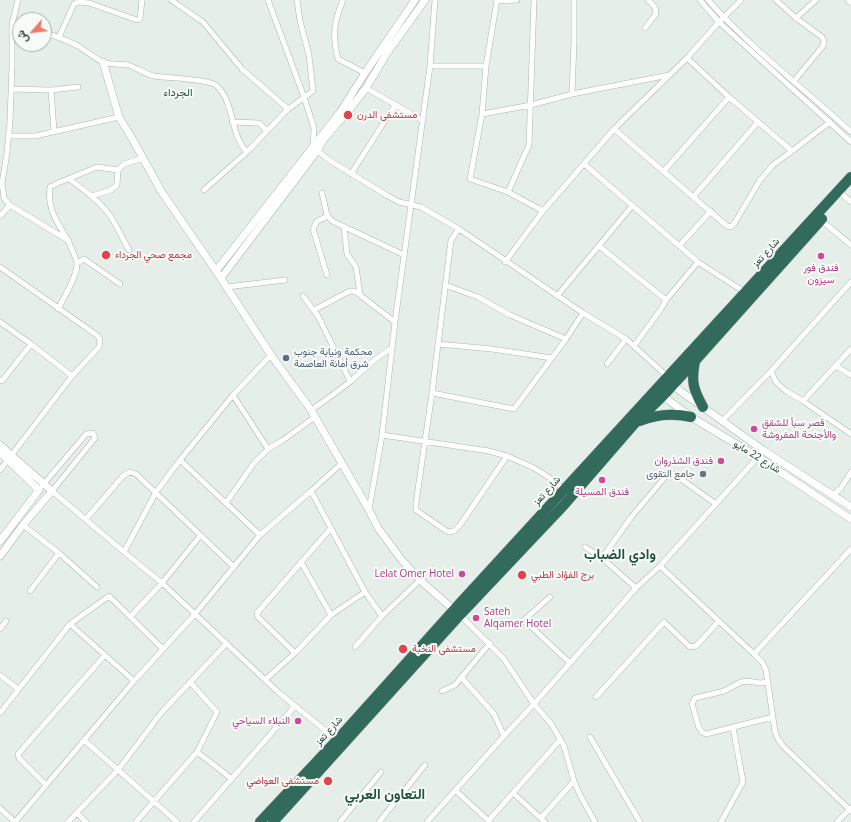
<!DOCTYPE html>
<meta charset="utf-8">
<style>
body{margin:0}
#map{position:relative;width:851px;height:822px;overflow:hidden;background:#e6eeea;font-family:"Open Sans",Vazirmatn,sans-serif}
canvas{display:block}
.north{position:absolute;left:12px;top:12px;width:40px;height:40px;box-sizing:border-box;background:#f7fbf8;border:1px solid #a3b0ab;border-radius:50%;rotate:242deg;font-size:11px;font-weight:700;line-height:16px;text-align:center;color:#254037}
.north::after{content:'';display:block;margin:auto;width:14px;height:18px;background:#ec7c67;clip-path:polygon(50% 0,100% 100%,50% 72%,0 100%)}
</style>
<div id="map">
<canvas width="851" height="822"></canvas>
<div class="north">ش</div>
</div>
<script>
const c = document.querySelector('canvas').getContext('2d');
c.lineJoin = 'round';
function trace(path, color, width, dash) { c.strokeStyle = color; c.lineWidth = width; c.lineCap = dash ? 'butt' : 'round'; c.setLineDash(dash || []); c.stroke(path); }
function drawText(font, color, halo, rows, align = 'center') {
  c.font = font + ' "Open Sans",Vazirmatn,sans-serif'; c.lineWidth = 4; c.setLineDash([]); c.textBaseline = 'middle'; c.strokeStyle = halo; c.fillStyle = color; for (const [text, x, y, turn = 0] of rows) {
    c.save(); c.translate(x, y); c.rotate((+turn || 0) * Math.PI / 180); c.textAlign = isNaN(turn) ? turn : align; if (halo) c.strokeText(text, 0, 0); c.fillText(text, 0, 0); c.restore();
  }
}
const street = new Path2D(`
 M 18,0 L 12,24 L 12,65 L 10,121 L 7,153 L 2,183 L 4,198 L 10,205 L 69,241
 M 171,0 L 203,22 L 242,69 L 288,109
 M 268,0 L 304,97 L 314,128 L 313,147 L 329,160 L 388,196 L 399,202 L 421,207 L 459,229 L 583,313 L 626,339 L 668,377
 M 343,0 C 334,22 332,35 338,59 L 365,73
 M 497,0 L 486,66 L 482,114 L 470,179 L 508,192 L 543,211
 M 700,0 L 719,22 L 851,142
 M 708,0 C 751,48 803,88 851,132
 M 776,0 L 796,18 L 822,37 L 824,41 L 823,46 L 794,81
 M 848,0 L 851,3
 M 497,1 L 517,0
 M 796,18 L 816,0
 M 12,24 L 20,26
 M 645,28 L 656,14 L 655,7 L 648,0
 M 44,33 C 56,36 67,40 78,46 C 86,51 93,57 101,61 C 109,66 120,63 128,65 C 137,68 145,74 154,76 C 166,78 210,79 217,86 C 235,103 229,133 247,152
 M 59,37 L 74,4 L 78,2 L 89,3 L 137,20 L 140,19 L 142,0
 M 687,58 L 729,97 L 792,151 L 830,122
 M 430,66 L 486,66
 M 366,88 L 422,120
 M 11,89 L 51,90 L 78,87
 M 51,90 L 54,131
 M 572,94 L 574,42 L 574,0
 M 482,114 L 531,105 L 572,94 L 669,75
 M 232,122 L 259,123 L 267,131
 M 614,129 L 727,226 L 731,227 L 734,224 L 760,180 L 773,165 L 792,151
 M 8,136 L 35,136 L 119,117
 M 584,164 L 698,262 L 746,293
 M 664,171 L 729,97
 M 351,174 L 395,105
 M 69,179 C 84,190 100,201 111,217 C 117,227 123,239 129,250
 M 204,190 L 247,152 L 288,109 L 313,91 L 309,55 L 300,21 L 297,0
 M 508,192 L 529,145 L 534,0
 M 322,193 L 327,215 L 332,221 L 404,255
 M 843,195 L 851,202
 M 92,196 L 111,190 L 117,185 L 118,170 L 124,164 L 143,158
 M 694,196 L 758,122
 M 0,216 L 10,205
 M 821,220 L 851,245
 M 344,227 L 347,254 L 356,267 L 360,295
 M 459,229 L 451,240 L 432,393 L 416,503 L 416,510 L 448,532 L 454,531 L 460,525 L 507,456
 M 599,246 L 666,300
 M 679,246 L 711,211
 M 505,262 L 543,211 L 614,129 L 687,58 L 719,22 L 741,0
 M 77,263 L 84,259 L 120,284
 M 0,267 L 98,336 L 100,340 L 99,347 L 72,376 L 0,470
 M 327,275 L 313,229 L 317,221 L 328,216
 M 445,285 L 478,297 L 510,315 L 566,339
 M 227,287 L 285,280
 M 303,296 L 318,316 L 350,381
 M 557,296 L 632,206
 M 58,309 C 64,297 77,277 77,264 C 77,260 74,255 73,252 C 64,228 46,215 50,187 L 58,183 L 97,167 L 118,170
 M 314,310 L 348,292 L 352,291 L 356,292 L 395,322
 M 0,322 L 31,344
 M 438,344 L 492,349 L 552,358
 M 634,346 L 661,309 L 666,300 L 698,262
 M 271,355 L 233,395 L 180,460 L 156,492 L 124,552 L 162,583 L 278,692 L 337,740
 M 607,364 L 626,339
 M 836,366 L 851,375
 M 771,371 L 776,382 L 786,391 L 803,401 L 851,434
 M 0,380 L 2,381 L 31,344 L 72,376
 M 432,393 L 514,409 L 566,339 L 583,313
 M 233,395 L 268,449
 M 803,401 L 851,349
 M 311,410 C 325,401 338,391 351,381 C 364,369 376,357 392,348
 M 722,421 L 771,371 L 851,282
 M 382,435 L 489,451 L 507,456 L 534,468 L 553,480 L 564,490
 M 180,460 L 260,535
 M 42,486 L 86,434 L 93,433 L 95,438 L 52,491 L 124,552
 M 311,491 L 365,592 L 382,616 L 420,580
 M 833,495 L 841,488 L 851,472
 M 226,503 L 254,463 L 268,449 L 283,440 L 315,417
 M 369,510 L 382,435 L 395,322 L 430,66 L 435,0
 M 86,519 L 123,476 L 130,472 L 136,474 L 234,567
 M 23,525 L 59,553 L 97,587
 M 585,547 L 602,558 L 636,588
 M 602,558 L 632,516 L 666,476 L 669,474 L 674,474 L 716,504
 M 301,562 L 331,615
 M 660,566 L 754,654 L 762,662 L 766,670 L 775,732 L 778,739 L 783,746 L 851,811
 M 30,591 L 59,553
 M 550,597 L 524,620 L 570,663
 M 460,615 L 504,659 L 534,704 L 552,725 L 564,746 L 574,781 L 580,795 L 595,822
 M 130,617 L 162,583 L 200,536
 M 70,624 L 109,596 L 163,649
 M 0,629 L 6,621
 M 355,647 L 382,616
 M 295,653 L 258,617 L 257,613 L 331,528
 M 754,654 L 851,549
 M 0,675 L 18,689
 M 461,677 L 494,714 L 504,736
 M 265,680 L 295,653 L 331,615 L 365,592
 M 768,682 L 760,683 L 747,681 L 741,682 L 724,691 L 695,698 L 692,704 L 699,728 L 703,733 L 706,734 L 773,717
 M 442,691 L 455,685 L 490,643
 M 596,697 L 664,622 L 690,647 L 696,646 L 719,621
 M 0,713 L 70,624 L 134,681
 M 590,737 L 640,822
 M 84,740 L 177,822
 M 197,752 L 232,779
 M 46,785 L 19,758 L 18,754 L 105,655
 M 455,790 L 490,822
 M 513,793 L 545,822
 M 0,808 L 15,822
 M 77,813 L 86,822
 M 541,818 L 574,781
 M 489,820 L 560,740
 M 15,822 L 134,681 L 195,614 L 260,535 L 311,491 L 342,463
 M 68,822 L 118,770 L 161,713 L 226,644
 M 136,822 L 197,752 L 217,712 L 190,682
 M 194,822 L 295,706
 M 340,822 L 381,772
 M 379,822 L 425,765
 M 427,822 L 504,736 L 534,704 L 636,588 L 660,566 L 758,457
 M 721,822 L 743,782 L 733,727
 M 837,822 L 851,808`);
const secondary = new Path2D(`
 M 103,62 L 119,117 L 133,140 L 161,191 L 216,271 L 271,355 L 311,410 L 369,510 L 378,528 L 401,559 L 420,580 L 454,610
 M 216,271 L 341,111 L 365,73 L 415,0
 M 221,278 L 317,151 L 324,139 L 349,110 L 366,88 L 387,53 L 425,0
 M 672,385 L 763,450 L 851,507
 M 663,396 L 691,417 L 758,457 L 851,519
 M 0,445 L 52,491 L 23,525 L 0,556
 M 0,452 L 39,490 L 0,541`);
const highway = new Path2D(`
 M 695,361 C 691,381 693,389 703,407
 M 640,421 C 657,414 673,413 691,417
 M 260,822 L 337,740 L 460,603 L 851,177
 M 273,822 L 460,615 L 564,505 L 636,422 L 663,396 L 695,361 L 822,219`);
trace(street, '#a8b6b1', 6);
trace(secondary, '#a5bab1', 8);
trace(highway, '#c2cac7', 11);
trace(street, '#fff', 5);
trace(secondary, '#fff', 7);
trace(highway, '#326b5b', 10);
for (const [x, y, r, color] of [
 [348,115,5,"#e0444e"],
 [106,255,5,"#e0444e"],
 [821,256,4,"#d1479c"],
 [286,358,4,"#5c6f8a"],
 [754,429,4,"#d1479c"],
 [721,461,4,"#d1479c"],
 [703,474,4,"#6b7280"],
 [602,480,4,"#d1479c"],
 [462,574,4,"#d1479c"],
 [522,575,5,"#e0444e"],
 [476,618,4,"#d1479c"],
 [403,649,5,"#e0444e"],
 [298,721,4,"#d1479c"],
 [328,781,5,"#e0444e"]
]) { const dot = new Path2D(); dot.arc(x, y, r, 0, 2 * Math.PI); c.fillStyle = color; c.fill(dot); trace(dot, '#f7fbf8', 1.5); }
drawText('10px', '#be3a42', '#f7fbf8', [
 ["مستشفى الدرن",357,115],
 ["مجمع صحي الجرداء",115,255],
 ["برج الفؤاد الطبي",531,575],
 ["مستشفى النخبة",412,649],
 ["مستشفى العواضي",319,781,"right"]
], 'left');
drawText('10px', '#254037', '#f7fbf8', [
 ["شارع تعز",766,253,-48],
 ["شارع 22 مايو",757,457,32],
 ["شارع تعز",547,491,-48],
 ["شارع تعز",329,731,-48]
]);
drawText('10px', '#b23c85', '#f7fbf8', [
 ["فندق فور",821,268,"center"],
 ["سيزون",821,280,"center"],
 ["قصر سبأ للشقق",762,423,"left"],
 ["والأجنحة المفروشة",762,435,"left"],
 ["فندق الشذروان",713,461],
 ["فندق المسيلة",602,492,"center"],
 ["Lelat Omer Hotel",454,574],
 ["Sateh",484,612,"left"],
 ["Alqamer Hotel",484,624,"left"],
 ["النبلاء السياحي",290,721]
], 'right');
drawText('10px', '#4e5e75', '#f7fbf8', [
 ["محكمة ونيابة جنوب",294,352],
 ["شرق أمانة العاصمة",294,364]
], 'left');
drawText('10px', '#5b616d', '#f7fbf8', [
 ["جامع التقوى",695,474]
], 'right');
drawText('11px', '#225242', '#f7fbf8', [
 ["الجرداء",178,93]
]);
drawText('bold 14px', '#225242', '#f7fbf8', [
 ["وادي الضباب",620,555],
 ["التعاون العربي",385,795]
]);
</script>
